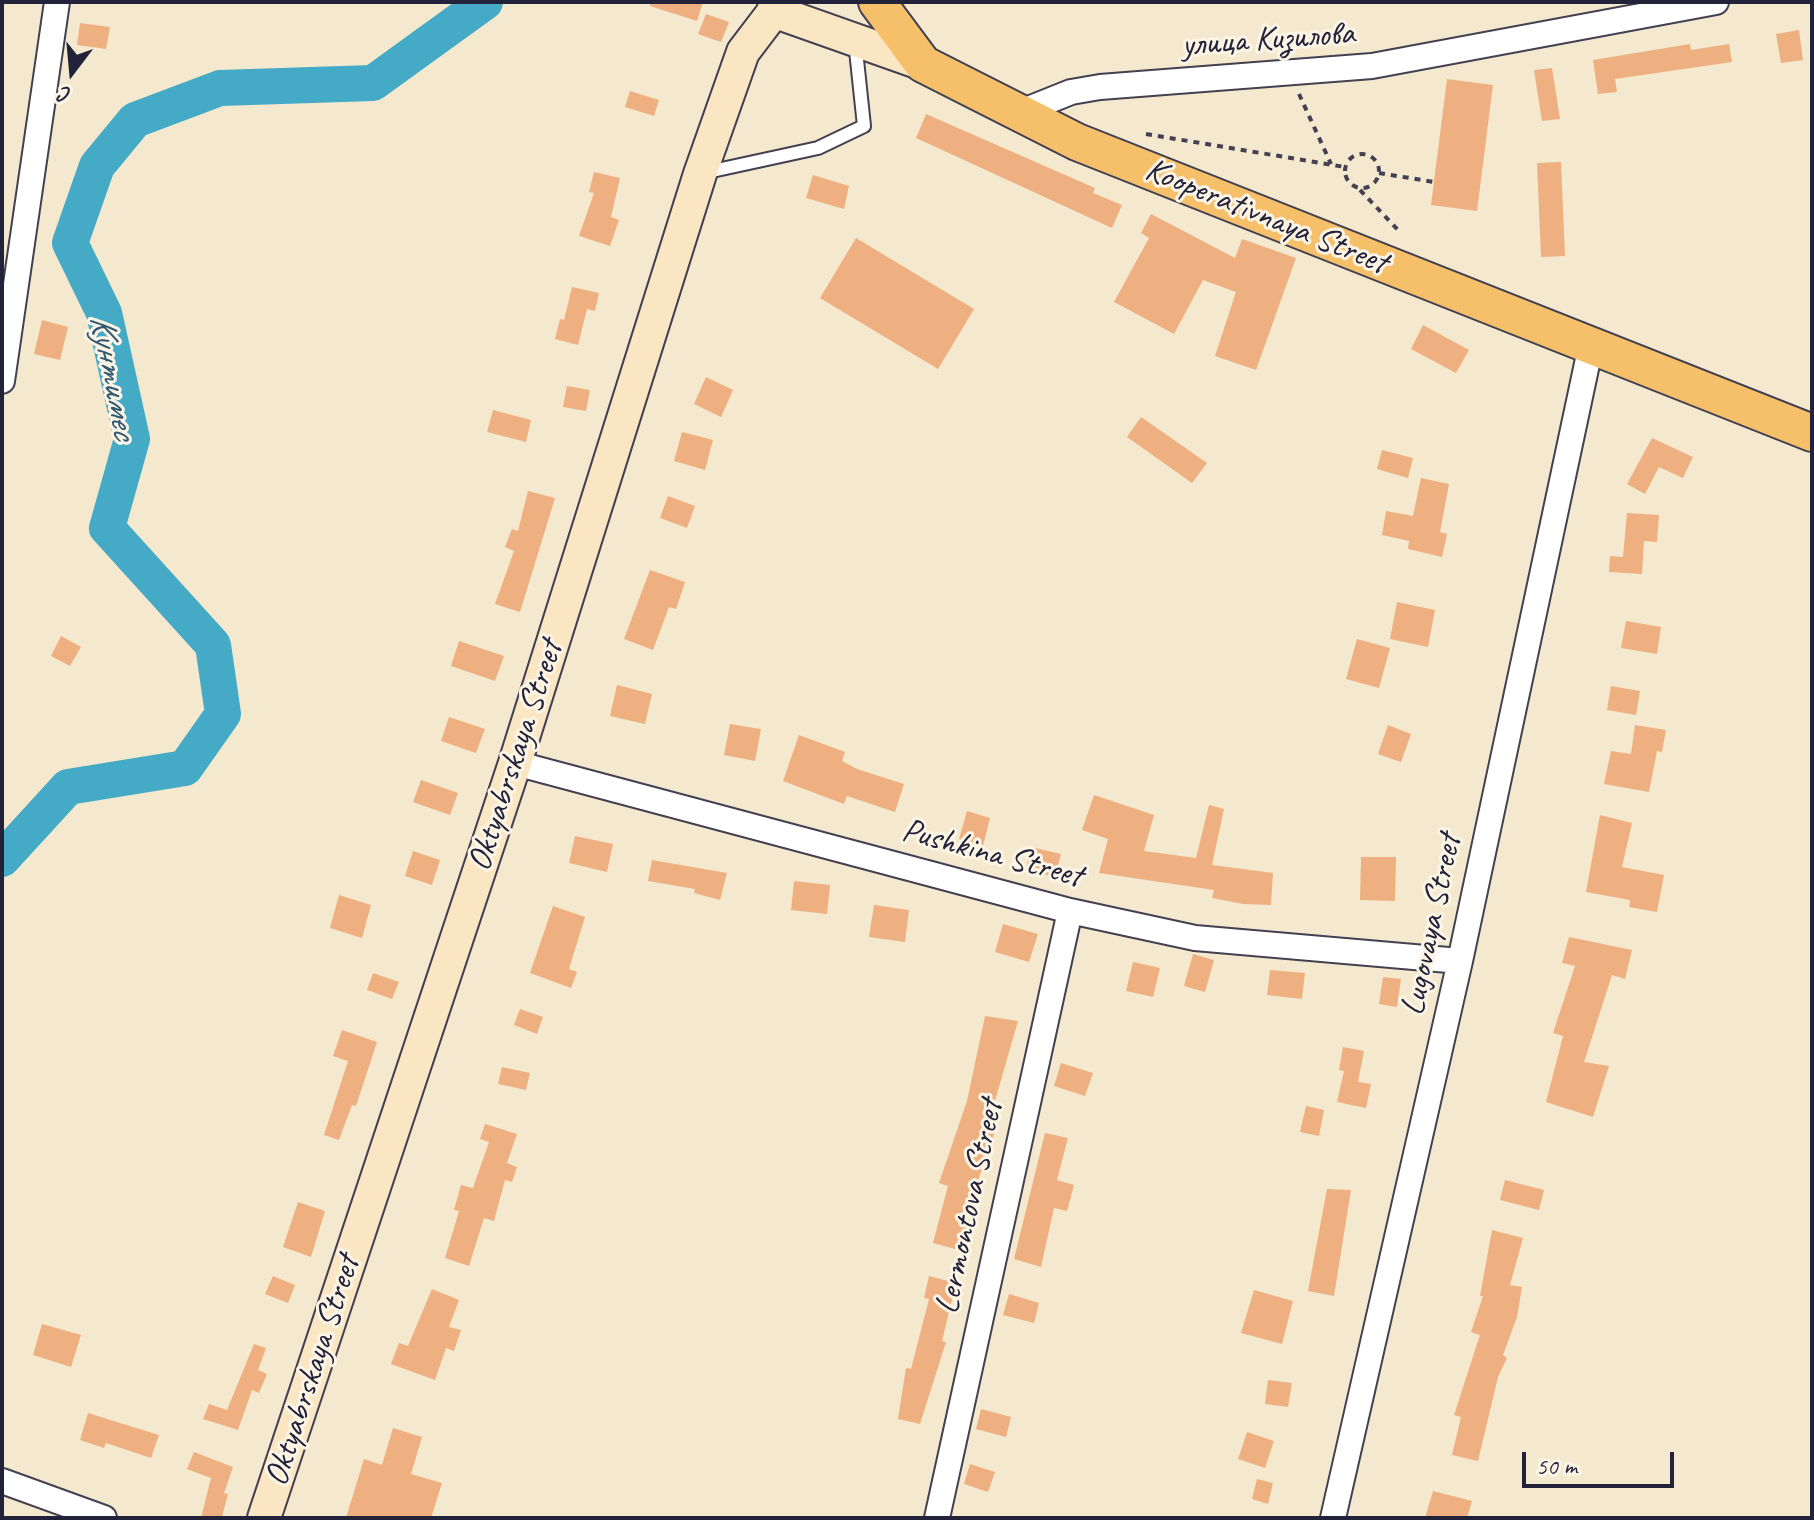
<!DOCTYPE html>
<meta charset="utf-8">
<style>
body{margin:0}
#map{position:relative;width:1814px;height:1520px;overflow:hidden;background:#f4e9cf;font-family:Caveat,sans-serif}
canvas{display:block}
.frame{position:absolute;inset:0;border:4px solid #22223b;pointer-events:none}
.north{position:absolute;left:32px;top:32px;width:80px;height:80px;-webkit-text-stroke:6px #fcf5e5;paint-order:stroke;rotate:196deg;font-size:22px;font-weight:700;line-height:32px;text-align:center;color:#22223b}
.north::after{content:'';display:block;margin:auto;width:28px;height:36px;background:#22223b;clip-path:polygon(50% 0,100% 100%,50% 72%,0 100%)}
.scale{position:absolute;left:1522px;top:1452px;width:152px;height:36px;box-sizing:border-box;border:4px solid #22223b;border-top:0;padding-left:10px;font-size:24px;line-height:28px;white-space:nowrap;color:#22223b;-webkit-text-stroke:6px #fcf5e5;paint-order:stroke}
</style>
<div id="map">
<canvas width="1814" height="1520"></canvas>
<div class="frame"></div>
<div class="north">С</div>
<div class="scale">50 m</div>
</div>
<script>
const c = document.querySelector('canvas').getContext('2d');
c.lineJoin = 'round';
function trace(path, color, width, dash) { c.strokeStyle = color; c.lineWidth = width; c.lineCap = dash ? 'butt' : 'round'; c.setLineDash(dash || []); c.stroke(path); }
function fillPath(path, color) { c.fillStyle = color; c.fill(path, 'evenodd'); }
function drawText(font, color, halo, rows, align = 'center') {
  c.font = font + ' Caveat,sans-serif'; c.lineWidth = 6; c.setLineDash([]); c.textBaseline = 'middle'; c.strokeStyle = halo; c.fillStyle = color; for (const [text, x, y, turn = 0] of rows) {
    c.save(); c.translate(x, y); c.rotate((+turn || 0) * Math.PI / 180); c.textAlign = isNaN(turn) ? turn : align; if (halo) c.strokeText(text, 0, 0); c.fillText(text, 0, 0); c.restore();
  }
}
trace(new Path2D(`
 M 2,859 L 68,787 L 185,768 L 223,714 L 213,645 L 107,528 L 132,439 L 104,313 L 70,243 L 97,166 L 135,120 L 220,88 L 373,83 L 485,2`), '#45aac5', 36);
fillPath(new Path2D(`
 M 650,2 L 703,2 L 697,21 L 650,6 Z
 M 706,14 L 729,22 L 721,42 L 698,34 Z
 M 80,23 L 110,27 L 106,49 L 77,45 Z
 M 1799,30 L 1803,60 L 1781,63 L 1776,34 Z
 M 1690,44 L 1691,50 L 1729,44 L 1732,62 L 1615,79 L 1617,92 L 1598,94 L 1593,60 Z
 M 1552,68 L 1560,119 L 1542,121 L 1534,70 Z
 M 1447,79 L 1493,85 L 1477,211 L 1431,205 Z
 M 630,91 L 659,100 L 654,116 L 625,107 Z
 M 926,114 L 1095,188 L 1093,193 L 1122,205 L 1112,228 L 916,138 Z
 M 1561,162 L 1565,256 L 1541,257 L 1537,163 Z
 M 594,172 L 620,178 L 611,217 L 619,220 L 610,246 L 579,236 L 594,193 L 589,192 Z
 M 813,175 L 849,186 L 844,209 L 806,198 Z
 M 1151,214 L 1235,258 L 1242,239 L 1296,258 L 1256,370 L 1215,356 L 1236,292 L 1203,280 L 1174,334 L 1114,302 L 1149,238 L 1141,233 Z
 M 856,238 L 974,309 L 938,369 L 820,298 Z
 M 572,287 L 599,293 L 595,311 L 587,309 L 578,345 L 555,339 L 560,319 L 564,320 Z
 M 42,320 L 68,327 L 60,360 L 34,354 Z
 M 1423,325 L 1469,350 L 1456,373 L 1411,349 Z
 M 706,377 L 733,390 L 721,417 L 694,404 Z
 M 567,386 L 590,390 L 586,411 L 563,407 Z
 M 493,410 L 531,420 L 526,442 L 487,432 Z
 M 1141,417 L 1207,463 L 1192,483 L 1127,437 Z
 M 682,432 L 713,440 L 705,470 L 674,461 Z
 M 1652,438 L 1693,457 L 1683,478 L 1659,467 L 1645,494 L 1627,484 Z
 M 1382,450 L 1413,458 L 1408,478 L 1377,469 Z
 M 1421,478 L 1449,484 L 1440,532 L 1447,534 L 1442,557 L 1408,549 L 1409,541 L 1382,535 L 1386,511 L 1413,516 Z
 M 528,491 L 555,498 L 520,612 L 495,604 L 514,551 L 505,547 L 512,529 L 518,531 Z
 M 668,496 L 695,506 L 687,528 L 660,518 Z
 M 1627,513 L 1659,515 L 1657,542 L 1644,541 L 1642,574 L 1609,572 L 1610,556 L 1623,557 Z
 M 650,570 L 685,582 L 676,609 L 669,607 L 653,650 L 624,639 Z
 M 1397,602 L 1435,610 L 1428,647 L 1390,639 Z
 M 1626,621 L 1661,627 L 1657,654 L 1621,648 Z
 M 61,636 L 81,647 L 70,666 L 51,656 Z
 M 1357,639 L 1390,648 L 1379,688 L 1346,679 Z
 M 459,641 L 504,656 L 495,681 L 451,666 Z
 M 617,685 L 652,694 L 645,724 L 610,716 Z
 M 1611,686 L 1640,691 L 1636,715 L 1607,710 Z
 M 449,717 L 485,729 L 476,753 L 441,741 Z
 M 730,724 L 761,729 L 755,761 L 724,755 Z
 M 1388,725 L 1411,734 L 1401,762 L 1378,754 Z
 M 1635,725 L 1666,730 L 1662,752 L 1657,751 L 1649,792 L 1604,784 L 1611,751 L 1631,754 Z
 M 799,735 L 845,752 L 842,761 L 857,769 L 904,784 L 895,812 L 847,796 L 844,804 L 783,781 Z
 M 421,780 L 458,793 L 450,815 L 413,802 Z
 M 1094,795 L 1154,815 L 1144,851 L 1196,858 L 1209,805 L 1224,809 L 1212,865 L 1273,873 L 1271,905 L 1243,904 L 1212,898 L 1214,890 L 1099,873 L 1108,839 L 1082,830 Z
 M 967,811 L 990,818 L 983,846 L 959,839 Z
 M 1600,815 L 1632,823 L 1622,867 L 1664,875 L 1657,912 L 1629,907 L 1630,900 L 1586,892 Z
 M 575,836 L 613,844 L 607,872 L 569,863 Z
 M 1031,847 L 1061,854 L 1055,877 L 1026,870 Z
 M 413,851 L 440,860 L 432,885 L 405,876 Z
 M 1361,857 L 1396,857 L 1395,901 L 1360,900 Z
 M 652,860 L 727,873 L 720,900 L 694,893 L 695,889 L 648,881 Z
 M 794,881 L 830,885 L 827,914 L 791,910 Z
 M 339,895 L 371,905 L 362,938 L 330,928 Z
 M 874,905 L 909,910 L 905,942 L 869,937 Z
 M 553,906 L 585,917 L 569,969 L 577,972 L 571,988 L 530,973 Z
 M 1003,924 L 1038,934 L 1029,962 L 995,952 Z
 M 1569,937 L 1632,950 L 1625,979 L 1612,975 L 1584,1062 L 1609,1066 L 1593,1117 L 1546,1102 L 1563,1036 L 1553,1033 L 1575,966 L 1562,963 Z
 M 1193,954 L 1214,960 L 1205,992 L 1184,986 Z
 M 1133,962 L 1160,968 L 1153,997 L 1126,991 Z
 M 1270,970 L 1305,973 L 1302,999 L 1267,995 Z
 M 373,973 L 399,982 L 392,999 L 367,990 Z
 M 1383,977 L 1401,979 L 1397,1007 L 1379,1004 Z
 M 520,1009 L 543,1017 L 537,1034 L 514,1025 Z
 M 985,1016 L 1018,1021 L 988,1125 L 996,1128 L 965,1219 L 974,1221 L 966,1252 L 933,1243 L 948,1186 L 939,1183 L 967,1101 Z
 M 342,1030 L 377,1042 L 356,1106 L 352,1105 L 339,1140 L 324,1135 L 348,1061 L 333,1056 Z
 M 1343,1047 L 1364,1051 L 1358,1082 L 1371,1084 L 1366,1108 L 1337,1102 L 1344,1071 L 1339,1070 Z
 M 1061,1063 L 1093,1073 L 1085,1096 L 1054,1086 Z
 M 502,1067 L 530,1073 L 526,1090 L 498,1084 Z
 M 1306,1106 L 1324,1110 L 1319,1136 L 1300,1132 Z
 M 485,1124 L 517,1134 L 507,1163 L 517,1167 L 512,1182 L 505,1180 L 494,1221 L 484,1218 L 469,1266 L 445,1258 L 459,1211 L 454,1210 L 461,1185 L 473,1188 L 489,1142 L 480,1139 Z
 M 1045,1133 L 1068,1138 L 1057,1180 L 1074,1185 L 1067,1211 L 1054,1208 L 1041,1267 L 1014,1259 Z
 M 1505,1180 L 1544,1190 L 1539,1210 L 1500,1200 Z
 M 1327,1189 L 1351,1190 L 1334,1296 L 1308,1291 Z
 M 298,1202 L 325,1211 L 311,1257 L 283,1247 Z
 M 1492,1230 L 1523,1238 L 1510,1285 L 1522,1287 L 1517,1317 L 1503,1355 L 1507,1358 L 1498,1377 L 1478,1461 L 1452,1455 L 1461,1417 L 1454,1415 L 1480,1335 L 1471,1332 L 1483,1296 L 1480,1296 Z
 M 273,1276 L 295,1285 L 288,1303 L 265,1294 Z
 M 929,1276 L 956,1283 L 942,1341 L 946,1342 L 920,1424 L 898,1419 L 906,1368 L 911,1369 L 929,1299 L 924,1298 Z
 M 432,1289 L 459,1300 L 449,1327 L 461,1330 L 454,1351 L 446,1348 L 435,1380 L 391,1364 L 399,1343 L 408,1346 Z
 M 1254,1290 L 1293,1301 L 1282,1344 L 1241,1333 Z
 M 1009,1294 L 1039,1303 L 1034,1323 L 1003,1315 Z
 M 42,1324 L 81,1335 L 71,1367 L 33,1355 Z
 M 254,1344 L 266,1348 L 258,1370 L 267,1374 L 259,1393 L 252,1390 L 238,1430 L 203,1419 L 209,1404 L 227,1410 Z
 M 1268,1380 L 1292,1383 L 1288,1407 L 1265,1404 Z
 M 981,1409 L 1011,1417 L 1006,1437 L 976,1429 Z
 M 88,1413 L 159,1435 L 151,1458 L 106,1443 L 104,1448 L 80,1440 Z
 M 393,1428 L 422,1437 L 411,1474 L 442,1483 L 431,1518 L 346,1518 L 364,1459 L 382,1465 Z
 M 1247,1432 L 1274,1441 L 1265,1468 L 1238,1459 Z
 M 194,1452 L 233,1467 L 224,1493 L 228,1494 L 222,1517 L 201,1518 L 211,1478 L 187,1469 Z
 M 970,1464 L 995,1472 L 988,1492 L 964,1484 Z
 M 1257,1479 L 1273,1483 L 1268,1504 L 1252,1499 Z
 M 1433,1491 L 1472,1501 L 1467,1518 L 1425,1518 Z`), '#eeb080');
const lane = new Path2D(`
 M 703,173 L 818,148 L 864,126 L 855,41`);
const street = new Path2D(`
 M 1016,114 L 1071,92 L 1100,87 L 1372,66 L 1716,2
 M 2,381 L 57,2
 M 515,763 L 1070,911 L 1195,938 L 1460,961
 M 2,1481 L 104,1518
 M 937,1518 L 1070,911
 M 1333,1518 L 1460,961 L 1591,345`);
const secondary = new Path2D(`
 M 773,11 L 923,64
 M 264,1518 L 515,763 L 700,174 L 743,52 L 781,2`);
const primary = new Path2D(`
 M 877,2 L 923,64 L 1077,142 L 1812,433`);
trace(lane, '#424051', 16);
trace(street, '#424051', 28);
trace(secondary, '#424051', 36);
trace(primary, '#424051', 40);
trace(new Path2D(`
 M 1299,94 L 1331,164
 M 1146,134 L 1345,167
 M1345 171a17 17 0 1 1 34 0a17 17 0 1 1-34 0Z
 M 1379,173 L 1434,182
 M 1360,190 L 1399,231`), '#424051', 4, [6, 6]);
trace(lane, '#fff', 12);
trace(street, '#fff', 24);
trace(secondary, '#fbe6c4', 32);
trace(primary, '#f6c06b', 36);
drawText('34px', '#22223b', '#fcf5e5', [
 ["улица Кизилова",1268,40,-4],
 ["Kooperativnaya Street",1266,217,22],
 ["Oktyabrskaya Street",516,756,-72],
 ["Pushkina Street",992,854,15],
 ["Lugovaya Street",1432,925,-78],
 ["Lermontova Street",970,1207,-78],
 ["Oktyabrskaya Street",313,1371,-72]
]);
drawText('italic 36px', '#305872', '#fcf5e5', [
 ["Кунтимес",112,377,79]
]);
</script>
